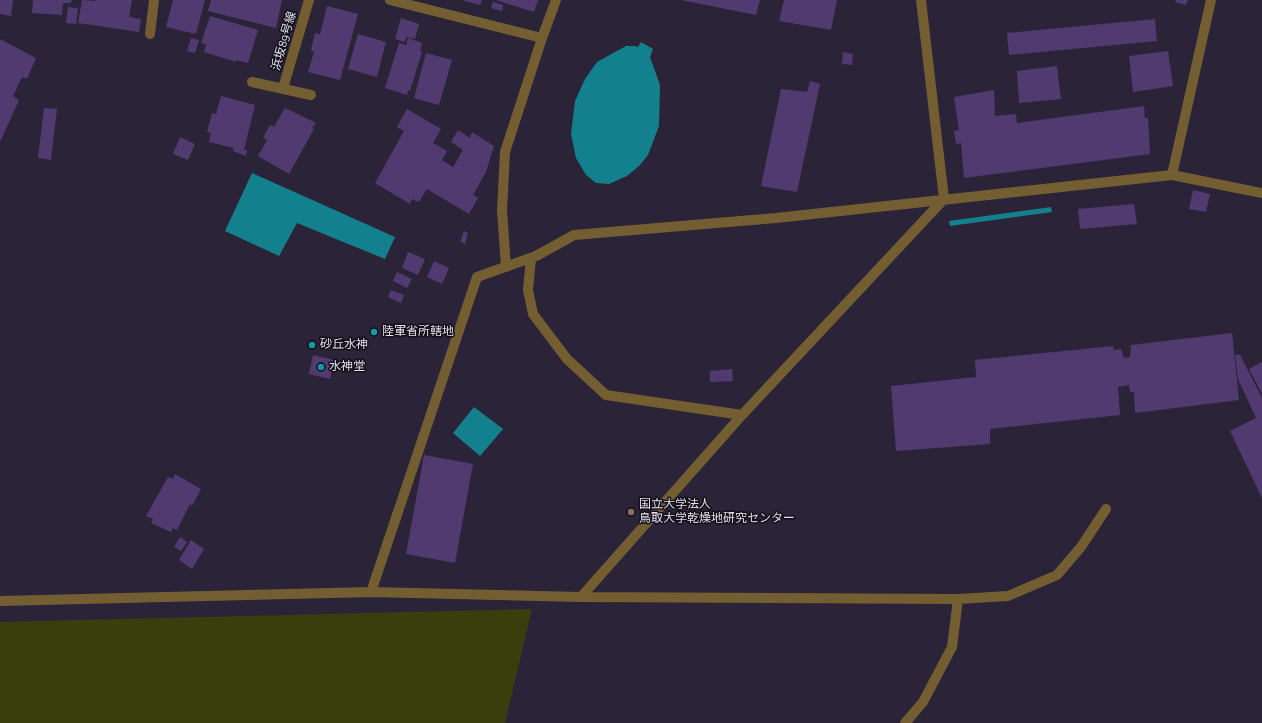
<!DOCTYPE html>
<meta charset="utf-8">
<style>
body{margin:0}
canvas{display:block;background:#2b2338}
</style>
<canvas width="1262" height="723"></canvas>
<script>
const c = document.querySelector('canvas').getContext('2d');
c.lineJoin = 'round';
function fillPath(path, color) { c.fillStyle = color; c.fill(path, 'evenodd'); }
function trace(path, color, width, dash) { c.strokeStyle = color; c.lineWidth = width; c.lineCap = dash ? 'butt' : 'round'; c.setLineDash(dash || []); c.stroke(path); }
function drawText(font, color, halo, rows, align = 'center') {
  c.font = font + ' "Zilla Slab","Noto Sans JP",serif'; c.lineWidth = 3; c.setLineDash([]); c.textBaseline = 'middle'; c.strokeStyle = halo; c.fillStyle = color; for (const [text, x, y, turn = 0] of rows) {
    c.save(); c.translate(x, y); c.rotate((+turn || 0) * Math.PI / 180); c.textAlign = isNaN(turn) ? turn : align; if (halo) c.strokeText(text, 0, 0); c.fillText(text, 0, 0); c.restore();
  }
}
fillPath(new Path2D(`
 M 532,609 L 505,723 L 0,723 L 0,622 Z`), '#3a3e0d');
fillPath(new Path2D(`
 M 641,42 L 653,49 L 650,57 L 660,85 L 659,126 L 648,155 L 640,165 L 627,176 L 609,184 L 596,183 L 586,175 L 576,158 L 571,134 L 575,101 L 585,79 L 597,62 L 626,46 L 635,46 L 638,47 Z
 M 252,173 L 395,237 L 385,259 L 297,223 L 279,256 L 225,231 Z
 M 1051,207 L 1052,212 L 950,226 L 949,221 Z
 M 474,407 L 503,429 L 480,456 L 453,433 Z`), '#12818d');
fillPath(new Path2D(`
 M 0,0 L 13,0 L 11,16 L 0,14 Z
 M 33,0 L 72,0 L 71,3 L 63,3 L 62,15 L 32,13 Z
 M 82,0 L 95,1 L 96,0 L 132,0 L 129,17 L 141,19 L 139,32 L 78,23 Z
 M 173,0 L 205,0 L 196,34 L 166,27 Z
 M 211,0 L 282,0 L 276,28 L 208,11 Z
 M 462,0 L 482,0 L 480,5 Z
 M 496,0 L 538,0 L 534,12 Z
 M 681,0 L 760,0 L 756,15 Z
 M 784,0 L 837,0 L 831,30 L 779,21 Z
 M 1176,0 L 1188,0 L 1186,5 L 1175,2 Z
 M 493,2 L 503,5 L 502,11 L 491,8 Z
 M 327,6 L 358,14 L 340,80 L 308,72 L 314,52 L 311,50 L 315,33 L 320,34 Z
 M 68,7 L 78,8 L 76,24 L 66,23 Z
 M 210,16 L 258,30 L 248,63 L 236,60 L 236,62 L 204,52 L 206,44 L 201,43 Z
 M 401,18 L 419,24 L 415,39 L 406,37 L 405,42 L 395,39 Z
 M 1155,19 L 1157,41 L 1009,55 L 1007,33 Z
 M 358,34 L 386,42 L 377,77 L 348,69 Z
 M 191,38 L 199,40 L 195,53 L 187,51 Z
 M 408,38 L 422,43 L 420,51 L 422,52 L 410,91 L 408,90 L 407,95 L 385,88 L 399,43 L 406,45 Z
 M 0,39 L 36,58 L 27,79 L 22,77 L 13,96 L 19,100 L 0,142 Z
 M 1168,51 L 1173,86 L 1133,92 L 1129,56 Z
 M 843,52 L 853,54 L 852,65 L 842,64 Z
 M 426,53 L 452,60 L 439,105 L 414,98 Z
 M 1057,66 L 1061,99 L 1019,103 L 1017,71 Z
 M 810,81 L 820,84 L 797,192 L 761,186 L 781,89 L 807,92 Z
 M 994,90 L 995,116 L 1016,114 L 1017,123 L 1144,106 L 1145,118 L 1148,118 L 1150,154 L 964,178 L 961,143 L 956,144 L 954,131 L 959,130 L 954,97 Z
 M 221,96 L 255,105 L 244,150 L 247,150 L 246,156 L 233,151 L 234,148 L 209,142 L 211,133 L 207,132 L 212,113 L 216,114 Z
 M 44,108 L 57,109 L 51,160 L 38,158 Z
 M 285,108 L 316,123 L 312,128 L 314,129 L 289,174 L 258,156 L 267,140 L 263,138 L 270,125 L 274,127 Z
 M 407,109 L 441,129 L 433,143 L 447,151 L 442,160 L 453,167 L 463,150 L 451,142 L 458,130 L 470,138 L 472,132 L 494,146 L 486,172 L 473,195 L 478,198 L 469,214 L 427,189 L 419,202 L 412,199 L 410,204 L 375,183 L 404,131 L 397,127 Z
 M 180,137 L 195,144 L 188,160 L 173,154 Z
 M 1193,190 L 1210,194 L 1206,212 L 1189,209 Z
 M 1134,204 L 1137,224 L 1080,229 L 1078,209 Z
 M 464,231 L 468,233 L 465,244 L 460,242 Z
 M 408,252 L 425,259 L 418,275 L 402,268 Z
 M 434,261 L 449,268 L 442,284 L 427,277 Z
 M 397,272 L 412,279 L 407,288 L 393,281 Z
 M 391,290 L 404,295 L 401,303 L 388,297 Z
 M 1232,333 L 1239,400 L 1135,413 L 1134,392 L 1130,392 L 1129,385 L 1118,387 L 1120,415 L 990,429 L 990,444 L 896,451 L 891,386 L 976,377 L 975,360 L 1113,346 L 1114,350 L 1121,349 L 1124,358 L 1130,357 L 1131,345 Z
 M 313,355 L 334,360 L 330,379 L 309,374 Z
 M 1235,355 L 1240,355 L 1262,398 L 1262,498 L 1230,431 L 1256,418 L 1238,379 Z
 M 1262,362 L 1262,394 L 1249,369 Z
 M 732,369 L 733,381 L 710,382 L 710,371 Z
 M 424,455 L 473,464 L 455,563 L 406,554 Z
 M 175,474 L 201,489 L 192,506 L 190,504 L 177,530 L 173,528 L 171,532 L 151,523 L 153,519 L 146,516 L 168,477 L 173,479 Z
 M 180,537 L 187,542 L 181,551 L 174,547 Z
 M 191,540 L 204,549 L 192,569 L 179,560 Z`), '#503a70');
trace(new Path2D(`
 M 1172,175 L 1211,0
 M 531,258 L 528,290 L 533,314 L 567,359 L 606,395 L 742,415
 M 371,592 L 477,277 L 536,256 L 574,235 L 776,218 L 1172,175 L 1262,193
 M 581,597 L 742,415 L 944,199 L 921,0
 M 0,601 L 371,592 L 581,597 L 958,599 L 1008,596 L 1057,575 L 1081,547 L 1106,509
 M 905,723 L 923,702 L 952,647 L 958,599`), '#735e31', 10);
trace(new Path2D(`
 M 390,0 L 542,38
 M 150,34 L 154,0
 M 252,82 L 311,95
 M 283,88 L 309,0
 M 506,267 L 502,210 L 505,152 L 542,38 L 556,0`), '#735e31', 10);
for (const [x, y, r, color] of [
 [374,332,4,"#0f9aa8"],
 [312,345,4,"#0f9aa8"],
 [321,367,4,"#0f9aa8"],
 [631,512,4,"#8d6e63"]
]) { const dot = new Path2D(); dot.arc(x, y, r, 0, 2 * Math.PI); c.fillStyle = color; c.fill(dot); trace(dot, '#120f18', 1.5); }
drawText('12px', '#e3deec', '#120f18', [
 ["浜坂89号線",284,41,-74]
]);
drawText('12px', '#e3deec', '#120f18', [
 ["陸軍省所轄地",382,332],
 ["砂丘水神",320,345],
 ["水神堂",329,367],
 ["国立大学法人",639,505],
 ["鳥取大学乾燥地研究センター",639,519]
], 'left');
</script>
